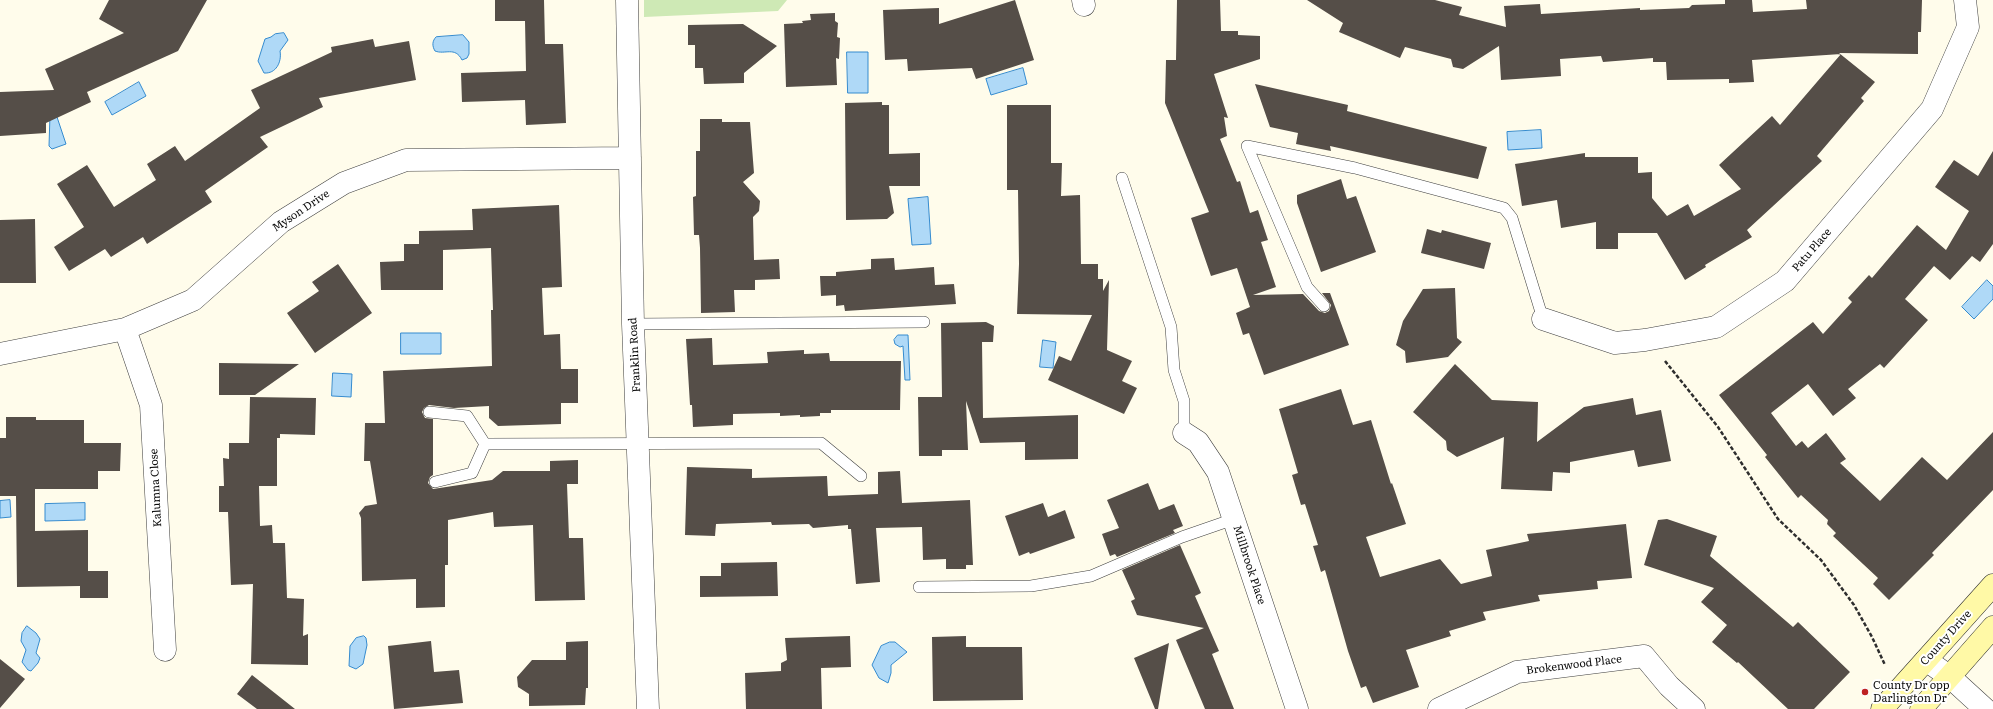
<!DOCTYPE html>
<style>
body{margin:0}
canvas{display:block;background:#fffceb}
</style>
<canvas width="1993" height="709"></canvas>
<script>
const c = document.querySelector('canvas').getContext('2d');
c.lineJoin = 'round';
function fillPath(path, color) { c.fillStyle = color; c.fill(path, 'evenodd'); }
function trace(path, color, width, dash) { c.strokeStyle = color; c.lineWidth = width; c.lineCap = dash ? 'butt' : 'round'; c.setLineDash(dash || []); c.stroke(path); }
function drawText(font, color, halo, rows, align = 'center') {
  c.font = font + ' Literata,serif'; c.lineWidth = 4; c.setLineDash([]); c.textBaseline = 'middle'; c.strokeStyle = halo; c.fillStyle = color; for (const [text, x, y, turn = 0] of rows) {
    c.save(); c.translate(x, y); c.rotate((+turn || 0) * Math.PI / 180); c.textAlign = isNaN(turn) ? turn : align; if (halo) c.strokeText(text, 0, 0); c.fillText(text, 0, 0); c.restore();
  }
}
fillPath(new Path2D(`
 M 644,0 L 787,0 L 778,11 L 644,17 Z`), '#cee9b5');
const water = new Path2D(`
 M 284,33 L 288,40 L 280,51 C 282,62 276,74 264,73 L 258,61 L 265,39 L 271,37 L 275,34 Z
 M 463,35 L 469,42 L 469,54 L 467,58 L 462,60 C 455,46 445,55 435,51 C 432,46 432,41 436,37 Z
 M 847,52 L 868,52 L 868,93 L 848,93 Z
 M 1023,68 L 1027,84 L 991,95 L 986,79 Z
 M 139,82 L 146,96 L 112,115 L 105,102 Z
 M 56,114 L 66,144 L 52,149 L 49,146 L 50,115 Z
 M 1541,130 L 1542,148 L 1508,150 L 1507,132 Z
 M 928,197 L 931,244 L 912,245 L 908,199 Z
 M 1987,280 L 1993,286 L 1993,299 L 1974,319 L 1962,307 Z
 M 401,333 L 441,333 L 441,354 L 401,354 Z
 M 898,335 L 908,335 L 910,380 L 905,380 L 903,346 L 900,347 L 895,344 L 894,340 Z
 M 1043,340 L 1056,342 L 1053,368 L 1040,367 Z
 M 333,373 L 352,374 L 351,397 L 332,396 Z
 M 10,500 L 11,517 L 0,518 L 0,501 Z
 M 85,503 L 85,520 L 45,521 L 45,504 Z
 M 27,626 L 36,633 L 40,639 L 36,653 L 40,658 L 38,663 L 31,671 L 28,670 L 22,662 L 26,650 L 21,641 L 22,633 Z
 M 364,636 L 366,638 L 367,645 L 363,664 L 356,669 L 349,666 L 350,646 L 356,638 Z
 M 890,642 L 895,642 L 907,652 L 891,665 L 891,673 L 888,683 L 879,678 L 872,665 L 881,646 Z`);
fillPath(water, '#afd9f7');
trace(water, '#358bcf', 1);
fillPath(new Path2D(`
 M 109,0 L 207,0 L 178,51 L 87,92 L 91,102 L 46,123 L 46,133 L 0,136 L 0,92 L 54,90 L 45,69 L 124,33 L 99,19 Z
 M 495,0 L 544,0 L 545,44 L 563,44 L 566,123 L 526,125 L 525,100 L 462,102 L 461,73 L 526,71 L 525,21 L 495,21 Z
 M 1015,0 L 1034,60 L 976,79 L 972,68 L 908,71 L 907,59 L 885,60 L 883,10 L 939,8 L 939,24 Z
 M 1177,0 L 1220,0 L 1221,31 L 1238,31 L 1238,35 L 1260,36 L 1260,59 L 1214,74 L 1228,118 L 1224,117 L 1227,136 L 1220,139 L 1237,182 L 1240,181 L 1250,213 L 1258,210 L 1268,240 L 1261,242 L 1276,287 L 1253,295 L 1303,294 L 1319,311 L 1325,313 L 1329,311 L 1331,305 L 1322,293 L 1330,293 L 1349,345 L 1264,375 L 1249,333 L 1243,335 L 1236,313 L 1250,307 L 1237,268 L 1211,276 L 1191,218 L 1209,212 L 1165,103 L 1166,60 L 1176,60 Z
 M 1307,0 L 1435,0 L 1462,7 L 1459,15 L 1506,27 L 1504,6 L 1540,4 L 1541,14 L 1640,8 L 1640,10 L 1689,8 L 1692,5 L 1725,4 L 1725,0 L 1752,0 L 1753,12 L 1807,9 L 1806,0 L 1922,0 L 1921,32 L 1918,32 L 1918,54 L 1839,53 L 1875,82 L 1861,98 L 1864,101 L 1817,156 L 1822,161 L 1747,230 L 1752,237 L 1705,265 L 1706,267 L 1685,280 L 1657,233 L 1618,233 L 1618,249 L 1596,249 L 1596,222 L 1561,228 L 1557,200 L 1522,206 L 1515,164 L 1585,153 L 1585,157 L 1638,157 L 1638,173 L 1652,172 L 1652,198 L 1667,216 L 1688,204 L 1694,216 L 1741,189 L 1719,165 L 1772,116 L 1780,125 L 1841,54 L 1752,60 L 1754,82 L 1729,83 L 1729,79 L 1667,80 L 1666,62 L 1653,62 L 1653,58 L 1603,62 L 1601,56 L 1560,59 L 1561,76 L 1501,80 L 1499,46 L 1463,69 L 1453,67 L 1451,59 L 1405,47 L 1400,58 L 1339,32 L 1343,23 Z
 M 835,13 L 835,21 L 838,23 L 837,37 L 840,38 L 839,59 L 836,58 L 837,85 L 786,87 L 784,24 L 803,23 L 802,21 L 811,20 L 810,14 Z
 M 743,24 L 777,46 L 744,73 L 744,83 L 704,84 L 703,68 L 695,68 L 695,45 L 688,45 L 688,25 Z
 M 373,39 L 375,47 L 409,41 L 416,80 L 319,98 L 323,107 L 260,137 L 268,147 L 205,191 L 212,202 L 147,244 L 143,237 L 111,257 L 105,249 L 69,271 L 54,247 L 84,227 L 57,184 L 87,165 L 114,207 L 156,180 L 147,164 L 175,146 L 185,161 L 260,108 L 251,90 L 332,52 L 331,47 Z
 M 1255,84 L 1348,105 L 1347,111 L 1487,147 L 1478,179 L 1330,146 L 1331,151 L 1296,144 L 1298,133 L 1270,127 Z
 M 882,102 L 882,105 L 889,105 L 889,154 L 920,153 L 920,186 L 889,186 L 894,213 L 887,219 L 846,220 L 845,103 Z
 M 1007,105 L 1051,105 L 1051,163 L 1062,163 L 1061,196 L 1080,195 L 1081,264 L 1098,264 L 1098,279 L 1103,279 L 1103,291 L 1109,280 L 1107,350 L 1132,361 L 1122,381 L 1137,388 L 1124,414 L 1048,380 L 1059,356 L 1071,361 L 1092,315 L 1017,314 L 1019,264 L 1018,190 L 1007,190 Z
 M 700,119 L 722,119 L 722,122 L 750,122 L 754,173 L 743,182 L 760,201 L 759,211 L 753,217 L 754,260 L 779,259 L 780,279 L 755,280 L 755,290 L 734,290 L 735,312 L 701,313 L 700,248 L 699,235 L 694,235 L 693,197 L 696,196 L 696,151 L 700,151 Z
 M 1993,151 L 1993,244 L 1980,262 L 1972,256 L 1950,280 L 1934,266 L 1905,299 L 1928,320 L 1884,368 L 1880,364 L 1848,389 L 1856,398 L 1833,416 L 1808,384 L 1771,413 L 1796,446 L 1802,441 L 1808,448 L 1826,433 L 1846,459 L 1840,463 L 1880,501 L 1922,457 L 1947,480 L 1993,432 L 1993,490 L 1932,553 L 1934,555 L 1889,600 L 1873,584 L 1878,578 L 1833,536 L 1836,533 L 1827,524 L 1828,520 L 1801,495 L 1798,498 L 1765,457 L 1767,455 L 1719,395 L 1813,322 L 1823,334 L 1852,302 L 1848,298 L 1869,275 L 1872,278 L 1917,225 L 1946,250 L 1969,211 L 1935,187 L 1954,160 L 1978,176 Z
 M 1341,179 L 1347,199 L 1356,196 L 1376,252 L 1321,272 L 1297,203 L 1297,195 Z
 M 559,205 L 562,287 L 542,288 L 544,335 L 560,334 L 561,369 L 578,369 L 578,403 L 561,403 L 561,424 L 498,426 L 489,418 L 489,406 L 454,408 L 429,405 L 424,408 L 422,412 L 425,418 L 433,419 L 433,475 L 430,477 L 428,483 L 433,489 L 492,480 L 503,471 L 550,471 L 550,461 L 578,460 L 578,484 L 567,484 L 569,538 L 583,538 L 585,600 L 535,601 L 533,525 L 494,527 L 493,512 L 448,520 L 448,565 L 445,565 L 445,607 L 416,608 L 416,579 L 362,581 L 361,518 L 359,513 L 365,506 L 377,504 L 370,461 L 364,461 L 365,423 L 385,423 L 383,371 L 492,366 L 491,310 L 493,310 L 491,248 L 443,250 L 443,290 L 381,290 L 380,262 L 404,261 L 404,244 L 419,244 L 419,231 L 473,230 L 472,209 Z
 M 35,219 L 36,283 L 0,283 L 0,220 Z
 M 1427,229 L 1441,233 L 1442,230 L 1491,243 L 1484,269 L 1421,253 Z
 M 894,258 L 895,270 L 934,267 L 935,285 L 954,284 L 956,304 L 845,311 L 844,305 L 836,306 L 836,295 L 821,296 L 820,276 L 836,276 L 836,272 L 871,269 L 871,259 Z
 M 338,264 L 372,313 L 315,353 L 287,313 L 319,291 L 312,282 Z
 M 1455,288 L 1457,338 L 1462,342 L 1448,357 L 1406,363 L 1405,351 L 1396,345 L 1403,321 L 1423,289 Z
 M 986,322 L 994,326 L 993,342 L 982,342 L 983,418 L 1078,415 L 1078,459 L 1025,460 L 1025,442 L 980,443 L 966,401 L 968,450 L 942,450 L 942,456 L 919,456 L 918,397 L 942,397 L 941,323 Z
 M 712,338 L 713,365 L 768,363 L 767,352 L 804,350 L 804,354 L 829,353 L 830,361 L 901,361 L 900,410 L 831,410 L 831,413 L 820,413 L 820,416 L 800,417 L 800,415 L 780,416 L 780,413 L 733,414 L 733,425 L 693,427 L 692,405 L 690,405 L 686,339 Z
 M 219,363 L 299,364 L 255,395 L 219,395 Z
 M 1455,364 L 1492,400 L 1538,402 L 1537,442 L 1584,407 L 1633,398 L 1636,415 L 1661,410 L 1671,461 L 1638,467 L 1634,450 L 1570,462 L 1570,473 L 1553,472 L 1552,491 L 1501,489 L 1504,437 L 1457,457 L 1447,450 L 1446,441 L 1413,412 Z
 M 1341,389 L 1353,425 L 1371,420 L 1391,484 L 1392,483 L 1406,524 L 1366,537 L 1380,577 L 1440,559 L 1461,584 L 1492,576 L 1486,550 L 1529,541 L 1527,534 L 1626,524 L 1632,578 L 1597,581 L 1598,589 L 1538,595 L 1540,601 L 1483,612 L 1486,620 L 1449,631 L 1451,636 L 1406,650 L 1419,687 L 1373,703 L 1366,686 L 1361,688 L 1348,651 L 1325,570 L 1321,572 L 1313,546 L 1318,545 L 1305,504 L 1301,505 L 1292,475 L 1298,473 L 1279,409 Z
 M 250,397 L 316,398 L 315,435 L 280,434 L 280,438 L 277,438 L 277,486 L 259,486 L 260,526 L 272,525 L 273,543 L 285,543 L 287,598 L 304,599 L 303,636 L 308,634 L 308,665 L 251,664 L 253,584 L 231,585 L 228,512 L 219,512 L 219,486 L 224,486 L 223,458 L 229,459 L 229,443 L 249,443 Z
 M 6,417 L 36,417 L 36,420 L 84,420 L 84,443 L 121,443 L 120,471 L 98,471 L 98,489 L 35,489 L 35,531 L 88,530 L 88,571 L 108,571 L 108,598 L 80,598 L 80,586 L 17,587 L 16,496 L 0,496 L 0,438 L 6,438 Z
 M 687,467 L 752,469 L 752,478 L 827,476 L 828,496 L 878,494 L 878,472 L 900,471 L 902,503 L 970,500 L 973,565 L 966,565 L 966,569 L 946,569 L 946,559 L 923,560 L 922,527 L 876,528 L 880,582 L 856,584 L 851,529 L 848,529 L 848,525 L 813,528 L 809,524 L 772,525 L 771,522 L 716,524 L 715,536 L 685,535 Z
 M 1148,483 L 1159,510 L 1174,504 L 1183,526 L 1173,530 L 1175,533 L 1117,557 L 1115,554 L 1110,556 L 1102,534 L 1119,528 L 1107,500 Z
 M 1043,503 L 1048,517 L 1065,510 L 1075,538 L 1030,554 L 1029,552 L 1019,556 L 1005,516 Z
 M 1667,519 L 1717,536 L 1710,556 L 1793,627 L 1798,622 L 1850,672 L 1814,709 L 1788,709 L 1738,662 L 1737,663 L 1712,642 L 1727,625 L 1701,602 L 1714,588 L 1644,565 L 1658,520 Z
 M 1180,545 L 1201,593 L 1195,596 L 1219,651 L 1212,654 L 1234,709 L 1205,709 L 1176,640 L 1204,628 L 1137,615 L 1131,601 L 1135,599 L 1122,570 Z
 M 777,562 L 778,596 L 700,597 L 700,576 L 721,576 L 721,563 Z
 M 850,636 L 851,667 L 821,668 L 822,709 L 746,709 L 745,673 L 781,671 L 781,663 L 787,660 L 785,638 Z
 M 966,636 L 966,647 L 1022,647 L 1023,700 L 933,701 L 932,637 Z
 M 431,641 L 434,672 L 459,670 L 463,703 L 394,709 L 388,646 Z
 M 588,641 L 588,688 L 586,688 L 585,705 L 529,706 L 529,694 L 518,687 L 517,677 L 532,660 L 566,660 L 566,642 Z
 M 1169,643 L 1158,709 L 1155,709 L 1134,658 Z
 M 0,659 L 25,679 L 0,708 Z
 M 252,675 L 295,709 L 257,709 L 237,694 Z`), '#554e48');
const service = new Path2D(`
 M 1122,178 L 1171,327 L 1174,370 L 1184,401 L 1184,433
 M 1324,306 L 1307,287 L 1247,146 L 1355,168 L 1504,208 L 1512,218 L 1543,319
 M 633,324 L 924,322
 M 429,412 L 467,416 L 485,444
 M 435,482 L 472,473 L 485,444 L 821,443 L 861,476
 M 919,587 L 1031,586 L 1091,576 L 1182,537 L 1234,519`);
const minor = new Path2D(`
 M 627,0 L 633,324 L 648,709
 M 1083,0 L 1084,5
 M 1543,319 L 1615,343 L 1645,340 L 1716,327 L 1785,281 L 1932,109 L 1968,27 L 1965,0
 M 125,329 L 151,405 L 165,650
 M 0,354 L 125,329 L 193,300 L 281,222 L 344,183 L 406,160 L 630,158
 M 1184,433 L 1198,442 L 1218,472 L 1297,709
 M 1926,660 L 1950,677 L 1985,709
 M 1439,709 L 1517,672 L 1644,656 L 1669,686 L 1694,709`);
const secondary = new Path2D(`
 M 1882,709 L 1993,585
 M 1921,709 L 1993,627`);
trace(service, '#3f3f3f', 12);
trace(minor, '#3f3f3f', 23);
trace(secondary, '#2e2e2e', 23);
trace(new Path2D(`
 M 1665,361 L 1718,427 L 1778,519 L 1821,560 L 1854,605 L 1872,637 L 1885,665`), '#2e2e2e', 2.5, [4, 2]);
trace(service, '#fff', 11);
trace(minor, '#fff', 22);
trace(secondary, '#fff9a6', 22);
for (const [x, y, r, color] of [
 [1865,692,4,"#be2223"]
]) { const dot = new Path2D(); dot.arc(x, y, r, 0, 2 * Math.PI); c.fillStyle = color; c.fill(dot); trace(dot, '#fff', 1.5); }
drawText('11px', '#0c0c0c', '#fff', [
 ["Myson Drive",301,211,-34],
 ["Patu Place",1812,250,-49],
 ["Franklin Road",635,355,-93],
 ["Kalumna Close",156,488,-93],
 ["Millbrook Place",1249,565,72],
 ["County Drive",1946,638,-48],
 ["Brokenwood Place",1574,665,-7]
]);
drawText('11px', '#0c0c0c', '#fff', [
 ["County Dr opp",1873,686],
 ["Darlington Dr",1873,699]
], 'left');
</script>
